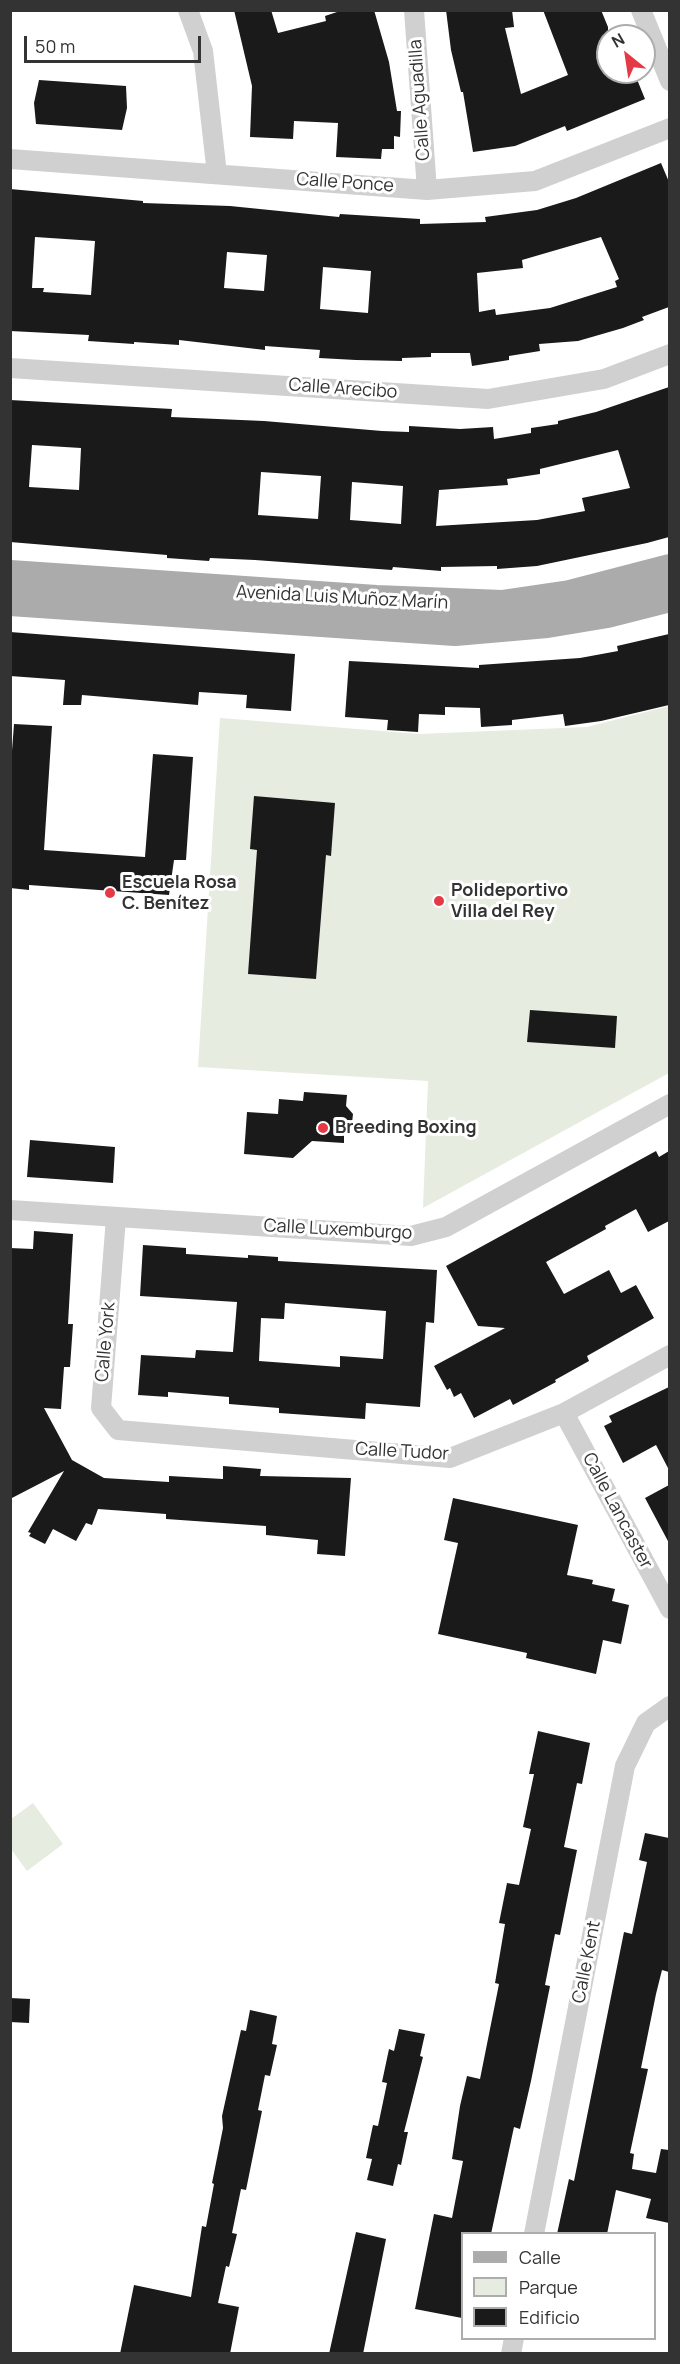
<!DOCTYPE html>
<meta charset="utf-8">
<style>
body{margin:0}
#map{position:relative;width:680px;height:2364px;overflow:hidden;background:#fff;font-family:Manrope,sans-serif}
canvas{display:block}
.frame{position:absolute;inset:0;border:12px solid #333;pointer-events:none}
.legend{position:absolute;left:461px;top:2232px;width:195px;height:108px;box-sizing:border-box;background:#fff;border:2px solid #adadad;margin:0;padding:8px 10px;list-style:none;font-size:18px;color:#333}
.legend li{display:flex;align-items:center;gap:12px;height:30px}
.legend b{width:30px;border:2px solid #adadad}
.north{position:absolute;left:596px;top:24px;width:60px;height:60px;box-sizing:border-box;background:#fff;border:2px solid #adadad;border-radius:50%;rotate:330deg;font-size:16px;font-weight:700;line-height:24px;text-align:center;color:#333}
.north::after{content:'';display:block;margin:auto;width:21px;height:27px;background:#e63946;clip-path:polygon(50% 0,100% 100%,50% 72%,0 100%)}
.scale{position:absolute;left:24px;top:36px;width:177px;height:27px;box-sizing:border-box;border:3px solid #333;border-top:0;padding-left:8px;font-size:18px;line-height:21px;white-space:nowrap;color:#333;-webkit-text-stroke:4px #fff;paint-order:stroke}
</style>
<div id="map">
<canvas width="680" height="2364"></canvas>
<div class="frame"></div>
<ul class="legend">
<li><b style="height:8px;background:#ababab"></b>Calle</li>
<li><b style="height:16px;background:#e6ecdf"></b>Parque</li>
<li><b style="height:16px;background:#1a1a1a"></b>Edificio</li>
</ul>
<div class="north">N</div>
<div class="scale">50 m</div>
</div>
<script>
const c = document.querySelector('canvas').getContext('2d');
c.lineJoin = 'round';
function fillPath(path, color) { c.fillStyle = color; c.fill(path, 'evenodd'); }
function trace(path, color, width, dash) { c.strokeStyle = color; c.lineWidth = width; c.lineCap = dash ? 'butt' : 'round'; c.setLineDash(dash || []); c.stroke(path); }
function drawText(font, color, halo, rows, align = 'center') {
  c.font = font + ' Manrope,sans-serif'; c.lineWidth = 6; c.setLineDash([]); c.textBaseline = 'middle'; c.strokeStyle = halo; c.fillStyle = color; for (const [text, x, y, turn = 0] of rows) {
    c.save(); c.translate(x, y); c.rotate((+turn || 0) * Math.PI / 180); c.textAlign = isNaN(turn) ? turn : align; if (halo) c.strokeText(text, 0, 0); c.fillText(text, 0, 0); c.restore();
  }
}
fillPath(new Path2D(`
 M 669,706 L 669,1073 L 423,1208 L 428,1081 L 198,1067 L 220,718 L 419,734 L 587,727 Z
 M 33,1803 L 63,1844 L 27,1871 L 11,1849 L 11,1819 Z`), '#e6ecdf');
fillPath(new Path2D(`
 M 234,10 L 271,10 L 278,33 L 326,21 L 325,16 L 343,10 L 374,10 L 389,62 L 397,111 L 401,111 L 400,137 L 394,136 L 394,149 L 382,149 L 381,159 L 336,157 L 338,123 L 294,121 L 293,139 L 250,137 L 252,86 Z
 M 446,10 L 512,10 L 514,27 L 505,28 L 521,94 L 568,75 L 543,10 L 601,10 L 608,27 L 608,72 L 634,72 L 645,99 L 567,131 L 565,126 L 515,146 L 473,152 L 463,92 L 461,92 L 451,50 Z
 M 39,80 L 126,86 L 127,108 L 122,130 L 36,124 L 34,103 Z
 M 661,163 L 669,182 L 669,307 L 642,317 L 644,320 L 623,328 L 578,341 L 539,344 L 540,351 L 509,356 L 509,360 L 472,366 L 470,353 L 431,353 L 431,357 L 402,358 L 402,361 L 356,360 L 319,358 L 320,350 L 265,346 L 265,350 L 179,340 L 179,345 L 134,342 L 134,344 L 88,341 L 89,335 L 10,331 L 10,189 L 143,201 L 143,203 L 230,206 L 339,217 L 340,214 L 420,219 L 420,224 L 486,222 L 485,217 L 537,210 L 576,198 ZM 35,237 L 95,241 L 91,295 L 43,292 L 44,288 L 32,288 ZM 601,237 L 619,279 L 615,281 L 617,287 L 550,308 L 496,315 L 495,309 L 479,312 L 477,273 L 523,268 L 522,260 ZM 227,252 L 267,255 L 264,291 L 224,288 ZM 323,267 L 371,271 L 368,313 L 320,309 Z
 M 669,387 L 669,537 L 647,543 L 537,566 L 497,569 L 497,566 L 441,567 L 441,571 L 393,567 L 392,570 L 255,560 L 210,558 L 209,561 L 167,558 L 167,555 L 10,542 L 10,400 L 172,409 L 171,417 L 264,421 L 382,431 L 409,432 L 409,426 L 460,429 L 493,427 L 494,439 L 531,433 L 531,428 L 558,424 L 558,421 L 596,412 ZM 32,445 L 81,448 L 79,490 L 29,487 ZM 618,450 L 630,488 L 582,498 L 585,511 L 537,520 L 436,526 L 439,490 L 508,485 L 507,479 L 540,474 L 540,469 ZM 261,472 L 321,476 L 318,519 L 258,515 ZM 352,482 L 403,486 L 401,524 L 350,520 Z
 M 10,632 L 295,654 L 291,711 L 246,708 L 247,695 L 199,692 L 198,705 L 82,695 L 81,705 L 63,705 L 65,680 L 10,676 Z
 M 669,634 L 669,705 L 601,721 L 565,726 L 563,714 L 512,720 L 512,725 L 481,727 L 480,708 L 445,707 L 445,715 L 419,714 L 418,732 L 387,730 L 388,720 L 345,717 L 349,661 L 479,668 L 479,665 L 580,658 L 618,651 L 617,646 Z
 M 14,724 L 52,726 L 44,850 L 145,857 L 153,754 L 193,757 L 186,860 L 174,860 L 169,895 L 29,885 L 29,890 L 10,888 L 10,777 Z
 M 254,796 L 335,803 L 331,856 L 326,855 L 316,979 L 248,974 L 257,850 L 250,849 Z
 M 530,1010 L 617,1016 L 615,1048 L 527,1042 Z
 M 304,1092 L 347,1095 L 346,1106 L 353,1114 L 352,1123 L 344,1130 L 344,1143 L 312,1141 L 293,1158 L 244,1154 L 247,1112 L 278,1114 L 279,1099 L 303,1101 Z
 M 30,1140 L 115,1147 L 113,1183 L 27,1177 Z
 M 656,1151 L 659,1157 L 669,1151 L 669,1221 L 648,1232 L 636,1209 L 605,1226 L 606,1229 L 546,1262 L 564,1294 L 609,1270 L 621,1293 L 636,1285 L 654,1318 L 587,1356 L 589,1361 L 555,1380 L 556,1382 L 513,1405 L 510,1399 L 474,1418 L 461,1393 L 454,1397 L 450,1388 L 447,1390 L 434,1366 L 505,1328 L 478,1326 L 446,1266 Z
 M 34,1231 L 73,1234 L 68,1324 L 73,1324 L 70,1367 L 64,1367 L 61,1409 L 44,1408 L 72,1460 L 104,1478 L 169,1482 L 169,1476 L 223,1479 L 223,1466 L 261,1469 L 260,1476 L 351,1478 L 345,1556 L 317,1554 L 318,1540 L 266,1535 L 266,1526 L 166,1519 L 166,1514 L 98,1509 L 92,1525 L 86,1523 L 76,1541 L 53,1529 L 45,1544 L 29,1536 L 31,1533 L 28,1532 L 64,1471 L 10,1499 L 10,1248 L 33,1249 Z
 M 143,1245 L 186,1248 L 186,1254 L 248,1258 L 248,1255 L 278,1257 L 278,1261 L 437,1270 L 434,1323 L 426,1322 L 420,1407 L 366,1403 L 365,1419 L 279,1413 L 279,1408 L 229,1404 L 229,1397 L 168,1392 L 168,1397 L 138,1395 L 141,1355 L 195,1358 L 196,1350 L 233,1352 L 237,1302 L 140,1296 ZM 285,1303 L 386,1311 L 383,1359 L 340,1356 L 340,1367 L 259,1361 L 261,1318 L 284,1319 Z
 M 669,1387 L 669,1470 L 656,1445 L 623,1463 L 604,1426 L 612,1422 L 609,1416 Z
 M 669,1485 L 669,1543 L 645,1498 Z
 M 453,1498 L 578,1525 L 567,1575 L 593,1580 L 592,1584 L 615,1589 L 612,1601 L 629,1605 L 621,1644 L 603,1640 L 596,1674 L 526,1658 L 527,1653 L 438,1634 L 458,1543 L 444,1540 Z
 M 538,1731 L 590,1743 L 582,1784 L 577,1783 L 564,1847 L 577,1850 L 560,1935 L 555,1934 L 545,1985 L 550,1986 L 531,2081 L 520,2129 L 514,2127 L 491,2234 L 462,2234 L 462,2318 L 415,2309 L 434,2214 L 452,2218 L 463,2161 L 452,2159 L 460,2106 L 467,2076 L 480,2079 L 499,1984 L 495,1983 L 505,1924 L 499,1923 L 507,1883 L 519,1885 L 531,1829 L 523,1827 L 534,1774 L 529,1774 Z
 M 645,1833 L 669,1838 L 669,1972 L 662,1970 L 656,1994 L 641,2068 L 648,2069 L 630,2153 L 634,2154 L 632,2169 L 656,2173 L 661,2149 L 669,2150 L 669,2223 L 646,2218 L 651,2199 L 616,2190 L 607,2234 L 557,2234 L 569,2179 L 574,2181 L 624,1932 L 632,1934 L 647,1862 L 639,1860 Z
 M 10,1998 L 30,1999 L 29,2023 L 10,2022 Z
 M 250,2010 L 277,2016 L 272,2044 L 277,2045 L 270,2076 L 265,2075 L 258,2110 L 262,2111 L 246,2190 L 241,2189 L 232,2233 L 237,2234 L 229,2267 L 226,2266 L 218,2303 L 239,2307 L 230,2354 L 120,2354 L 134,2285 L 191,2297 L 202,2226 L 206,2227 L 214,2184 L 212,2183 L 223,2128 L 222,2116 L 241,2030 L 246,2031 Z
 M 399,2029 L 425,2034 L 420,2056 L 423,2057 L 404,2132 L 408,2132 L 401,2165 L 398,2164 L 393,2186 L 367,2180 L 372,2159 L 366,2158 L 373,2125 L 378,2126 L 387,2083 L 382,2082 L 389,2049 L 394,2051 Z
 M 356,2232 L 386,2239 L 363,2354 L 329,2354 Z`), '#1a1a1a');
trace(new Path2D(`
 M 188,10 L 203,51 L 217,174
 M 414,10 L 427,190
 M 641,10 L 670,81
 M 10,159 L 427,190 L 535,181 L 670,128
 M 10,368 L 488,399 L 604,379 L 670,354
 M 10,1210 L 411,1236 L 446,1227 L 670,1104
 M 116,1218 L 101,1408 L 118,1430 L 450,1458 L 564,1413 L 670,1355
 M 564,1413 L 670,1609
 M 534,2234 L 625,1766 L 646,1723 L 670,1706
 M 511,2354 L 514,2338`), '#d0d0d0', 20);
trace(new Path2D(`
 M 10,576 L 376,601 L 502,606 L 570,596 L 670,570
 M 10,600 L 455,630 L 547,622 L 607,612 L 670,596`), '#ababab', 32);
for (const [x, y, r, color] of [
 [110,893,6,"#e63946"],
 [439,901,6,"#e63946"],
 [323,1128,6,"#e63946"]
]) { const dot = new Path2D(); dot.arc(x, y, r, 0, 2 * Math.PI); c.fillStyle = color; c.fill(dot); trace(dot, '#fff', 2); }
drawText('18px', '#333', '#fff', [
 ["Calle Aguadilla",420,100,-94],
 ["Calle Ponce",345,183,4],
 ["Calle Arecibo",343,389,4],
 ["Avenida Luis Muñoz Marín",342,598,3],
 ["Calle Luxemburgo",338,1230,3],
 ["Calle York",106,1342,-85],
 ["Calle Tudor",402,1452,3],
 ["Calle Lancaster",617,1511,62],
 ["Calle Kent",587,1962,-79]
]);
drawText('bold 18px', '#333', '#fff', [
 ["Escuela Rosa",122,883],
 ["C. Benítez",122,904],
 ["Polideportivo",451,891],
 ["Villa del Rey",451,912],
 ["Breeding Boxing",335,1128]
], 'left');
</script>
